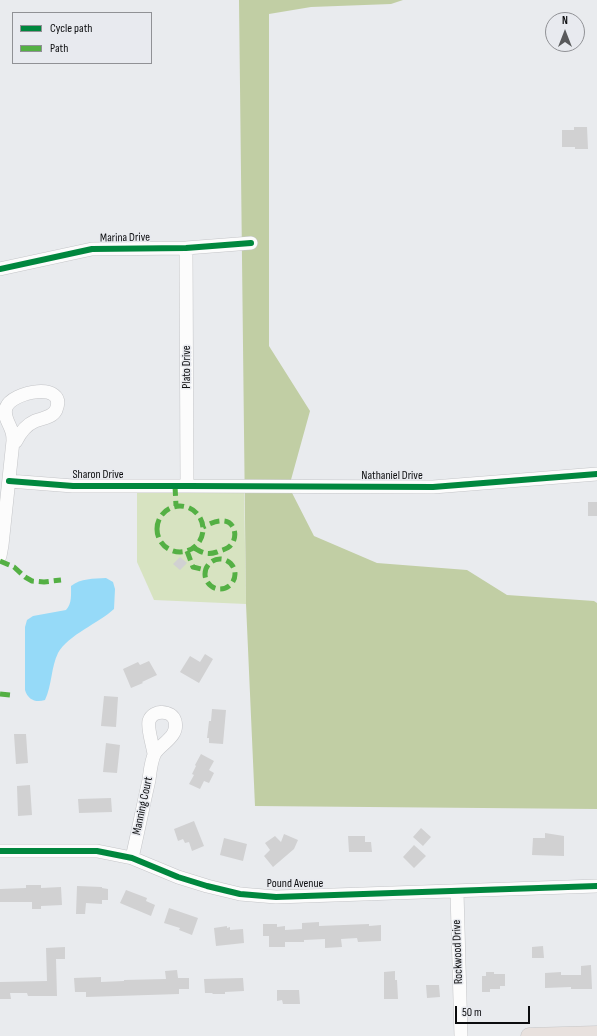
<!DOCTYPE html>
<style>
body{margin:0}
#map{position:relative;width:597px;height:1036px;overflow:hidden;background:#e9ebee;font-family:"Sofia Sans Condensed",sans-serif}
canvas{display:block}
.legend{position:absolute;left:12px;top:12px;width:140px;height:52px;box-sizing:border-box;background:#e8eaef;border:1px solid #909195;margin:0;padding:5px 7px;list-style:none;font-size:12px;color:#0b0c0e}
.legend li{display:flex;align-items:center;gap:8px;height:20px}
.legend b{width:20px;border:1px solid #909195}
.north{position:absolute;left:545px;top:12px;width:40px;height:40px;box-sizing:border-box;background:#e8eaef;border:1px solid #909195;border-radius:50%;rotate:0deg;font-size:11px;font-weight:700;line-height:16px;text-align:center;color:#0b0c0e}
.north::after{content:'';display:block;margin:auto;width:14px;height:18px;background:#595a5c;clip-path:polygon(50% 0,100% 100%,50% 72%,0 100%)}
.scale{position:absolute;left:455px;top:1006px;width:75px;height:18px;box-sizing:border-box;border:2px solid #0b0c0e;border-top:0;padding-left:5px;font-size:12px;line-height:14px;white-space:nowrap;color:#0b0c0e;-webkit-text-stroke:3px #e8eaef;paint-order:stroke}
</style>
<div id="map">
<canvas width="597" height="1036"></canvas>
<ul class="legend">
<li><b style="height:5px;background:#00873e"></b>Cycle path</li>
<li><b style="height:5px;background:#54b044"></b>Path</li>
</ul>
<div class="north">N</div>
<div class="scale">50 m</div>
</div>
<script>
const c = document.querySelector('canvas').getContext('2d');
c.lineJoin = 'round';
function fillPath(path, color) { c.fillStyle = color; c.fill(path, 'evenodd'); }
function trace(path, color, width, dash) { c.strokeStyle = color; c.lineWidth = width; c.lineCap = dash ? 'butt' : 'round'; c.setLineDash(dash || []); c.stroke(path); }
function drawText(font, color, halo, rows, align = 'center') {
  c.font = font + ' "Sofia Sans Condensed",sans-serif'; c.lineWidth = 3; c.setLineDash([]); c.textBaseline = 'middle'; c.strokeStyle = halo; c.fillStyle = color; for (const [text, x, y, turn = 0] of rows) {
    c.save(); c.translate(x, y); c.rotate((+turn || 0) * Math.PI / 180); c.textAlign = isNaN(turn) ? turn : align; if (halo) c.strokeText(text, 0, 0); c.fillText(text, 0, 0); c.restore();
  }
}
fillPath(new Path2D(`
 M 244,490 L 246,604 L 154,600 L 137,562 L 137,491 Z`), '#d7e3c1');
fillPath(new Path2D(`
 M 239,0 L 403,0 L 391,4 L 311,7 L 269,14 L 269,346 L 310,411 L 289,487 L 314,536 L 377,563 L 467,570 L 507,595 L 594,601 L 597,603 L 597,809 L 255,806 L 246,604 Z`), '#c1cea4');
fillPath(new Path2D(`
 M 106,578 L 113,582 L 115,589 L 114,609 C 99,623 68,635 58,653 C 51,667 52,685 45,700 C 36,703 28,700 25,690 L 25,627 L 27,620 L 33,616 L 66,610 C 72,604 71,594 71,586 C 81,578 93,579 106,578 Z`), '#96daf8');
fillPath(new Path2D(`
 M 574,127 L 587,127 L 588,149 L 575,149 L 575,147 L 562,147 L 562,130 L 574,130 Z
 M 588,502 L 597,502 L 597,516 L 588,516 Z
 M 180,557 L 187,563 L 180,570 L 173,564 Z
 M 205,654 L 213,659 L 199,683 L 180,672 L 190,656 L 200,662 Z
 M 149,661 L 157,675 L 142,682 L 143,683 L 131,688 L 123,669 L 138,662 L 140,665 Z
 M 104,696 L 118,697 L 116,727 L 101,726 Z
 M 212,709 L 226,710 L 223,744 L 209,743 L 209,738 L 207,738 L 209,721 L 211,721 Z
 M 14,734 L 26,734 L 28,763 L 16,764 Z
 M 106,743 L 120,745 L 117,773 L 103,772 Z
 M 201,754 L 214,761 L 209,770 L 214,773 L 209,783 L 204,781 L 200,789 L 189,784 L 194,775 L 192,774 L 196,766 L 195,765 Z
 M 30,785 L 32,815 L 18,816 L 17,786 Z
 M 111,798 L 112,812 L 79,813 L 78,799 Z
 M 194,821 L 204,846 L 192,851 L 189,842 L 185,843 L 183,839 L 178,841 L 174,829 Z
 M 421,828 L 431,837 L 423,846 L 413,837 Z
 M 545,833 L 564,836 L 564,856 L 532,855 L 533,838 L 545,838 Z
 M 284,834 L 298,840 L 294,849 L 273,867 L 264,856 L 270,850 L 265,843 L 275,836 L 281,842 Z
 M 348,836 L 365,836 L 365,842 L 371,842 L 372,852 L 349,852 Z
 M 224,838 L 247,844 L 243,861 L 220,855 Z
 M 414,845 L 426,856 L 414,868 L 403,857 Z
 M 26,885 L 41,885 L 41,888 L 61,887 L 62,905 L 41,906 L 41,909 L 32,909 L 32,902 L 0,902 L 0,889 L 26,888 Z
 M 77,886 L 102,887 L 102,888 L 108,889 L 108,900 L 102,900 L 102,904 L 86,903 L 85,914 L 76,914 Z
 M 126,890 L 147,898 L 146,901 L 155,905 L 151,916 L 120,903 Z
 M 169,908 L 198,918 L 192,935 L 179,930 L 180,928 L 164,923 Z
 M 319,922 L 319,926 L 369,924 L 369,926 L 381,925 L 381,941 L 358,942 L 357,938 L 341,939 L 342,947 L 325,948 L 325,939 L 304,940 L 304,942 L 285,942 L 285,947 L 269,947 L 269,936 L 263,936 L 263,924 L 277,924 L 277,927 L 285,926 L 285,930 L 302,929 L 302,923 Z
 M 227,926 L 227,928 L 230,927 L 230,930 L 243,929 L 244,943 L 216,946 L 214,928 Z
 M 543,946 L 544,958 L 532,958 L 532,947 Z
 M 65,947 L 65,959 L 56,959 L 57,996 L 28,996 L 27,993 L 10,993 L 11,999 L 0,999 L 0,982 L 47,981 L 46,948 Z
 M 591,965 L 592,989 L 571,989 L 571,987 L 545,988 L 545,973 L 561,972 L 561,975 L 581,975 L 581,966 Z
 M 177,970 L 178,978 L 189,978 L 189,989 L 179,989 L 179,994 L 86,997 L 86,992 L 75,992 L 74,978 L 101,977 L 101,982 L 124,981 L 124,980 L 166,979 L 165,971 Z
 M 395,971 L 395,980 L 397,980 L 398,999 L 384,999 L 384,972 Z
 M 486,972 L 494,972 L 494,974 L 505,974 L 505,986 L 500,986 L 500,989 L 490,989 L 490,992 L 482,992 L 482,976 L 486,976 Z
 M 243,978 L 244,991 L 225,992 L 225,994 L 213,994 L 212,993 L 205,993 L 204,979 Z
 M 426,985 L 439,985 L 440,997 L 427,998 Z
 M 277,990 L 299,990 L 300,1004 L 283,1004 L 282,1000 L 277,1001 Z`), '#d1d1d2');
const minor = new Path2D(`
 M 186,248 L 187,486
 M 0,269 L 92,249 L 186,248 L 251,243
 M 9,481 L 73,486 L 187,486 L 433,487 L 597,474
 M 0,556 L 2,545 L 13,441 C 13,438 13,435 12,432 C 10,424 3,417 6,408 C 11,391 68,381 56,410 C 52,418 42,418 35,421 C 26,425 20,433 16,441 L 13,441
 M 0,851 L 97,851 L 132,858 L 178,877 L 207,886 L 240,894 L 276,897 L 597,886
 M 132,858 C 138,832 143,806 149,780 C 150,772 151,760 155,753 C 162,743 179,736 175,721 C 172,710 153,709 149,721 C 147,728 153,746 154,754
 M 457,892 L 461,1036`);
const major = new Path2D(`
 M 529,1036 L 597,1034`);
trace(minor, '#c4c5c8', 14);
trace(major, '#c6c7c8', 17);
trace(minor, '#fcfcfc', 13);
trace(major, '#e8e1de', 16);
trace(new Path2D(`
 M 175,486 L 176,506
 M157 529a23 23 0 1 1 46 0a23 23 0 1 1-46 0Z
 M 194,548 C 203,553 207,555 217,552 C 222,550 228,549 231,545 C 238,537 235,522 224,521 C 216,520 210,524 203,527
 M 187,551 L 193,567 L 205,570
 M205 574a15 15 0 1 1 30 0a15 15 0 1 1-30 0Z
 M 0,561 L 14,567 L 25,577 L 32,581 L 44,582 L 61,580
 M 0,694 L 10,695`), '#54b044', 5, [10, 5]);
trace(new Path2D(`
 M 0,269 L 92,249 L 186,248 L 251,243
 M 9,481 L 73,486 L 187,486 L 433,487 L 597,474
 M 0,851 L 97,851 L 132,858 L 178,877 L 207,886 L 240,894 L 276,897 L 597,886`), '#00873e', 6);
drawText('12px', '#0b0c0e', '#e8eaef', [
 ["Marina Drive",125,238,-1],
 ["Plato Drive",187,367,-90],
 ["Sharon Drive",98,475],
 ["Nathaniel Drive",392,476],
 ["Manning Court",143,806,-78],
 ["Pound Avenue",295,884],
 ["Rockwood Drive",458,952,-92]
]);
</script>
